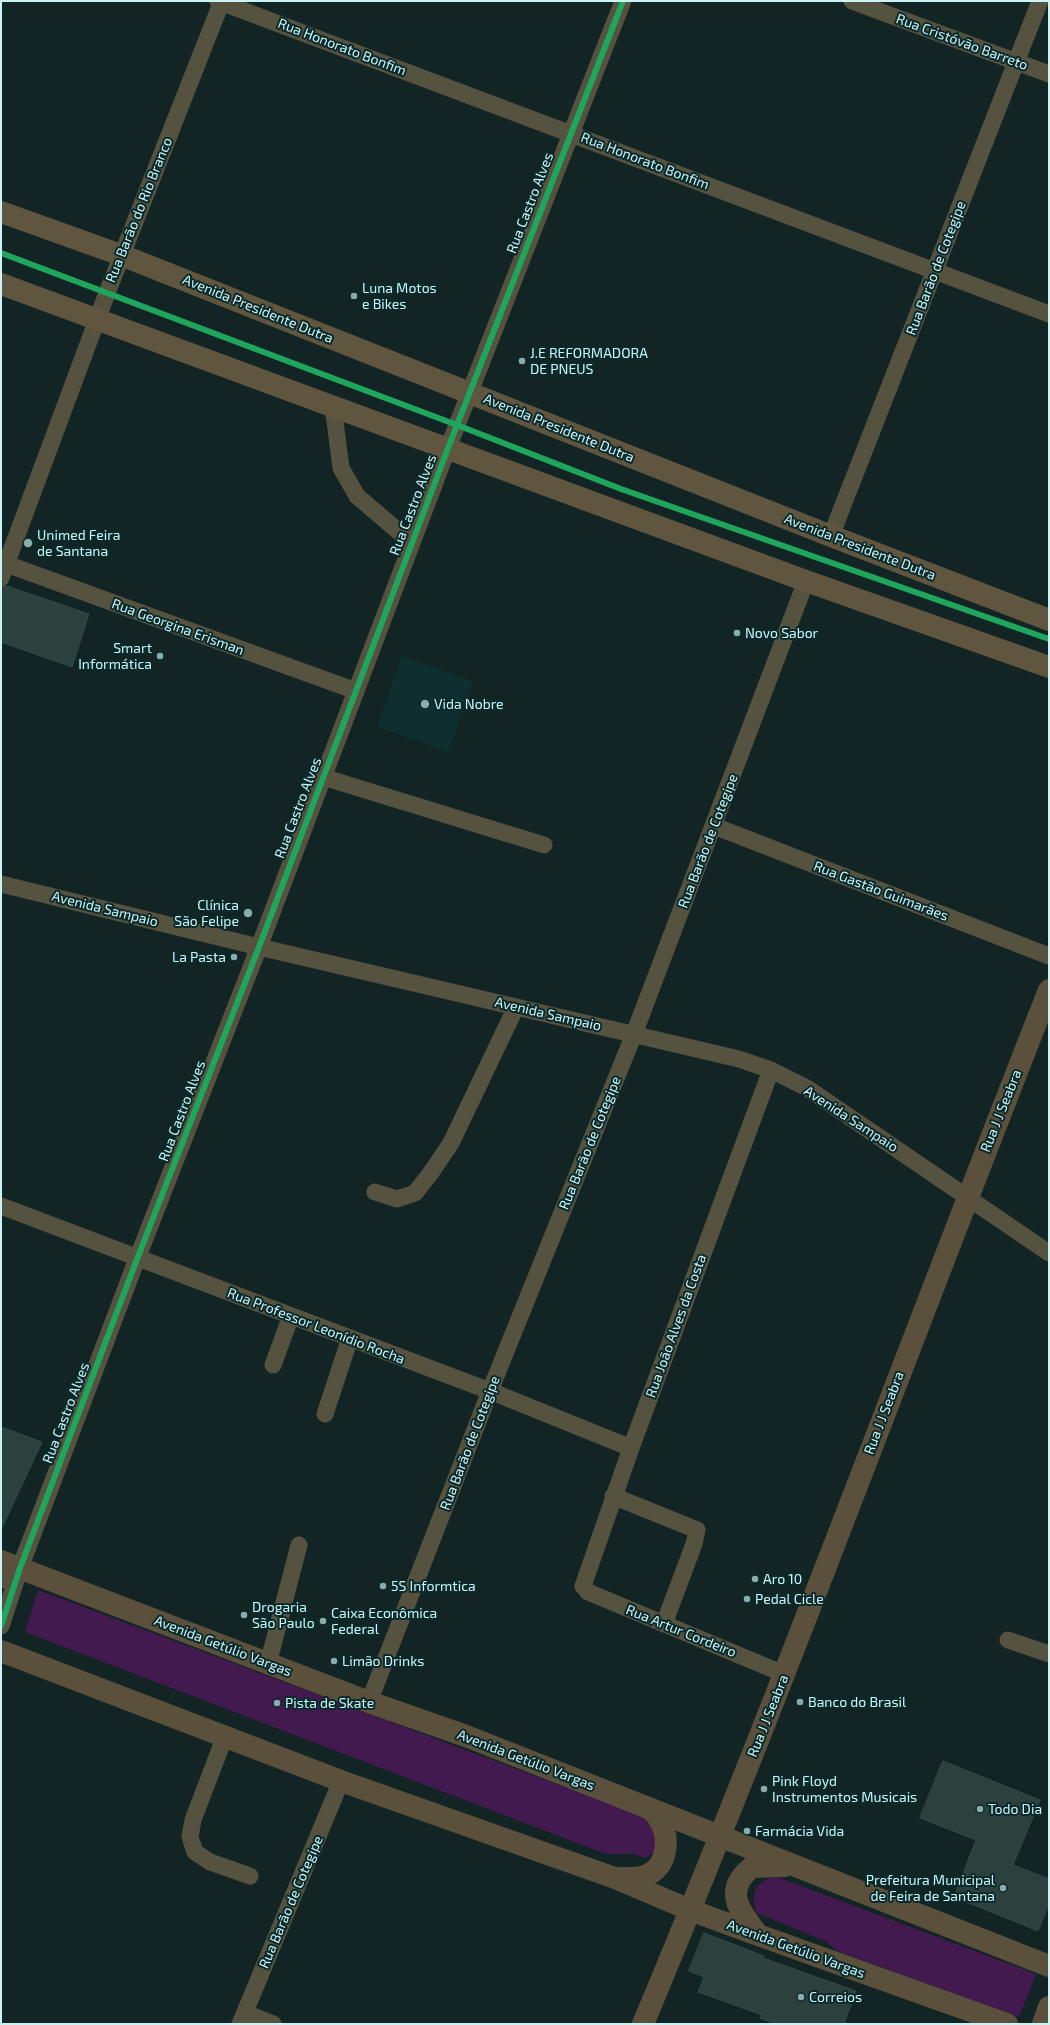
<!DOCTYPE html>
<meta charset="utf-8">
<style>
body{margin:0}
#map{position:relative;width:1050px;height:2025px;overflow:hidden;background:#132424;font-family:"Exo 2",sans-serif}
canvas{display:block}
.frame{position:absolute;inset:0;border:2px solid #caf5f6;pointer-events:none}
</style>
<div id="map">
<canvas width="1050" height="2025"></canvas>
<div class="frame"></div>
</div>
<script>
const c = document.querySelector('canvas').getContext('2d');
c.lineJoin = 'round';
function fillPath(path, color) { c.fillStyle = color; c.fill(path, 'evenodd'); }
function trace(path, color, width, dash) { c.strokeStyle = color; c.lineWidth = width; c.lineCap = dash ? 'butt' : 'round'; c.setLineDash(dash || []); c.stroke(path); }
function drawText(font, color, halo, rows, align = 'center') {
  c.font = font + ' "Exo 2",sans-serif'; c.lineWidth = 4; c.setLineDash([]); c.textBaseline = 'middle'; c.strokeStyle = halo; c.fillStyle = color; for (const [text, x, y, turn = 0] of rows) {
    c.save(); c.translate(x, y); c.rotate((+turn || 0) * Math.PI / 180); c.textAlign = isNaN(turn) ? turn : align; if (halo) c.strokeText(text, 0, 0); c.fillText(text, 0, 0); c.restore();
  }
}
fillPath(new Path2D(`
 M 402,656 L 473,681 L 448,752 L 377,727 Z`), '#0e2e2f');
fillPath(new Path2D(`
 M 38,1590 L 647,1818 L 652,1821 L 657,1850 L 646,1858 L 634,1854 L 606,1854 L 25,1632 Z
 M 777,1877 L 1036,1974 L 1019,2017 L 837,1951 L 825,1941 L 757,1913 C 748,1895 757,1878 777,1877 Z`), '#421a50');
const building = new Path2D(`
 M 7,586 L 89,614 L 72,667 L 1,642 L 1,588 Z
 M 1,1427 L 42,1442 L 1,1530 Z
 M 943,1761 L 1040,1800 L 1013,1865 L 1049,1879 L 1049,1904 L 1038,1931 L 954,1897 L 976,1840 L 920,1818 Z
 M 704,1933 L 764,1956 L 763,1958 L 856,1991 L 844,2024 L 776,2024 L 760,2018 L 762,2015 L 698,1992 L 704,1977 L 689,1971 Z`);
fillPath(building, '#2c403e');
trace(building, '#2d4c49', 1);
trace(new Path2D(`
 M 218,1 L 1049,314
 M 852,1 L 1049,74
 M 333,406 L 341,468 L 357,496 L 412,543
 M 831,536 L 1040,1
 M 1,562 L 356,691
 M 1,578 L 107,293 L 222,1
 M 323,777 L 544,845
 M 714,826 L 1049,956
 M 1,884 L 259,947 L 739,1059 L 771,1070 L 807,1088 L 1049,1253
 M 771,1070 L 631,1448 L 583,1586 L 588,1592 L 784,1674
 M 375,1192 L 397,1199 L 415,1193 L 430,1174 L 451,1143 L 516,1007
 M 1,1206 L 490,1391 L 631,1448
 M 273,1365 L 291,1316
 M 325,1414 L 350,1338
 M 613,1496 L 697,1530 L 694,1544 L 664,1624
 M 1,1580 L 20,1568
 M 1,1626 L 20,1568 L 137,1259 L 259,947 L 448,448 L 623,1
 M 1008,1640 L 1049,1654
 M 268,1664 L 299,1545
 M 369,1702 L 490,1391 L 634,1034 L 806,581
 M 225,1736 L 193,1820 L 190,1837 L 195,1852 L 210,1862 L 250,1876
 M 245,2013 L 273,2024
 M 240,2024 L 341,1781`), '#55523f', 17);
trace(new Path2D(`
 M 1,1561 L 369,1702 L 466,1736 L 1049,1966
 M 1,1651 L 341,1781 L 615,1878 L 690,1910 L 758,1935 L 1007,2024
 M 618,1878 C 628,1878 640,1879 649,1874 C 668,1865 670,1836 659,1819 C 657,1815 652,1811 649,1808
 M 758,1935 C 740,1911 722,1891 752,1867 L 784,1866
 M 643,2024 C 786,1682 913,1334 1049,990
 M 1043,2024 L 1049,2007`), '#5a503b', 22);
trace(new Path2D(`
 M 1,212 L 121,255 L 831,536 L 1049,620
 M 1,284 L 806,581 L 1049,667`), '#60553e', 22);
trace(new Path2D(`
 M 1,253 L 457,425 L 621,489 L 1049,639
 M 1,1626 L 20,1568 L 137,1259 L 259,947 L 448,448 L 623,1`), '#20a55d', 6);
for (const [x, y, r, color] of [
 [354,296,4,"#8aacac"],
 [522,361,4,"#8aacac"],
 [28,543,5,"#8aacac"],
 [737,633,4,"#8aacac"],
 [160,656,4,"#8aacac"],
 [425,704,5,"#8aacac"],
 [248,913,5,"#8aacac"],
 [234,957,4,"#8aacac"],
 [755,1579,4,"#8aacac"],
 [383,1586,4,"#8aacac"],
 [747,1599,4,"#8aacac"],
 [244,1615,4,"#8aacac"],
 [323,1621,4,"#8aacac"],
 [334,1661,4,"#8aacac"],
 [800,1702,4,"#8aacac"],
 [277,1703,4,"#8aacac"],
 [764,1789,4,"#8aacac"],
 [980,1809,4,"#8aacac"],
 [747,1831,4,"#8aacac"],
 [1003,1888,4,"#8aacac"],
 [801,1997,4,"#8aacac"]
]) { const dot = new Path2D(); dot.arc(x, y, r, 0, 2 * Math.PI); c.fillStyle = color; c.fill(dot); trace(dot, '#0c2a2b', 1.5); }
drawText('14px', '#caf5f6', '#0c2a2b', [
 ["Rua Cristóvão Barreto",962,42,20],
 ["Rua Honorato Bonfim",342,47,21],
 ["Rua Honorato Bonfim",645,161,21],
 ["Rua Castro Alves",530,203,-69],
 ["Rua Barão do Rio Branco",139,210,-68],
 ["Rua Barão de Cotegipe",936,268,-69],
 ["Avenida Presidente Dutra",258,309,22],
 ["Avenida Presidente Dutra",559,428,22],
 ["Rua Castro Alves",413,505,-69],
 ["Avenida Presidente Dutra",860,547,21],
 ["Rua Georgina Erisman",178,627,20],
 ["Rua Castro Alves",298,808,-69],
 ["Rua Barão de Cotegipe",708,841,-69],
 ["Rua Gastão Guimarães",881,891,21],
 ["Avenida Sampaio",105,909,14],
 ["Avenida Sampaio",548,1014,13],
 ["Rua Castro Alves",182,1111,-69],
 ["Rua J J Seabra",1001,1111,-68],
 ["Avenida Sampaio",851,1119,33],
 ["Rua Barão de Cotegipe",590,1143,-68],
 ["Rua Professor Leonídio Rocha",316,1326,21],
 ["Rua João Alves da Costa",676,1326,-70],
 ["Rua Castro Alves",66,1413,-69],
 ["Rua J J Seabra",884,1413,-69],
 ["Rua Barão de Cotegipe",470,1443,-69],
 ["Rua Artur Cordeiro",681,1631,22],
 ["Avenida Getúlio Vargas",223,1646,21],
 ["Rua J J Seabra",768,1716,-68],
 ["Avenida Getúlio Vargas",526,1760,21],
 ["Rua Barão de Cotegipe",291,1902,-67],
 ["Avenida Getúlio Vargas",796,1949,20]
]);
drawText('14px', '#caf5f6', '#0c2a2b', [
 ["Luna Motos",362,288],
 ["e Bikes",362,304],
 ["J.E REFORMADORA",530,353],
 ["DE PNEUS",530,369],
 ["Unimed Feira",37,535],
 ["de Santana",37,551],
 ["Novo Sabor",745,633],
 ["Smart",152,648,"right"],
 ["Informática",152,664,"right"],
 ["Vida Nobre",434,704],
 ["Clínica",239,905,"right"],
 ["São Felipe",239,921,"right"],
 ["La Pasta",226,957,"right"],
 ["Aro 10",763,1579],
 ["5S Informtica",391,1586],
 ["Pedal Cicle",755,1599],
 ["Drogaria",252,1607],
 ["São Paulo",252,1623],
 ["Caixa Econômica",331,1613],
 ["Federal",331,1629],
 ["Limão Drinks",342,1661],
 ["Banco do Brasil",808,1702],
 ["Pista de Skate",285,1703],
 ["Pink Floyd",772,1781],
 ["Instrumentos Musicais",772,1797],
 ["Todo Dia",988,1809],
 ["Farmácia Vida",755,1831],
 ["Prefeitura Municipal",995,1880,"right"],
 ["de Feira de Santana",995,1896,"right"],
 ["Correios",809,1997]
], 'left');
</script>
